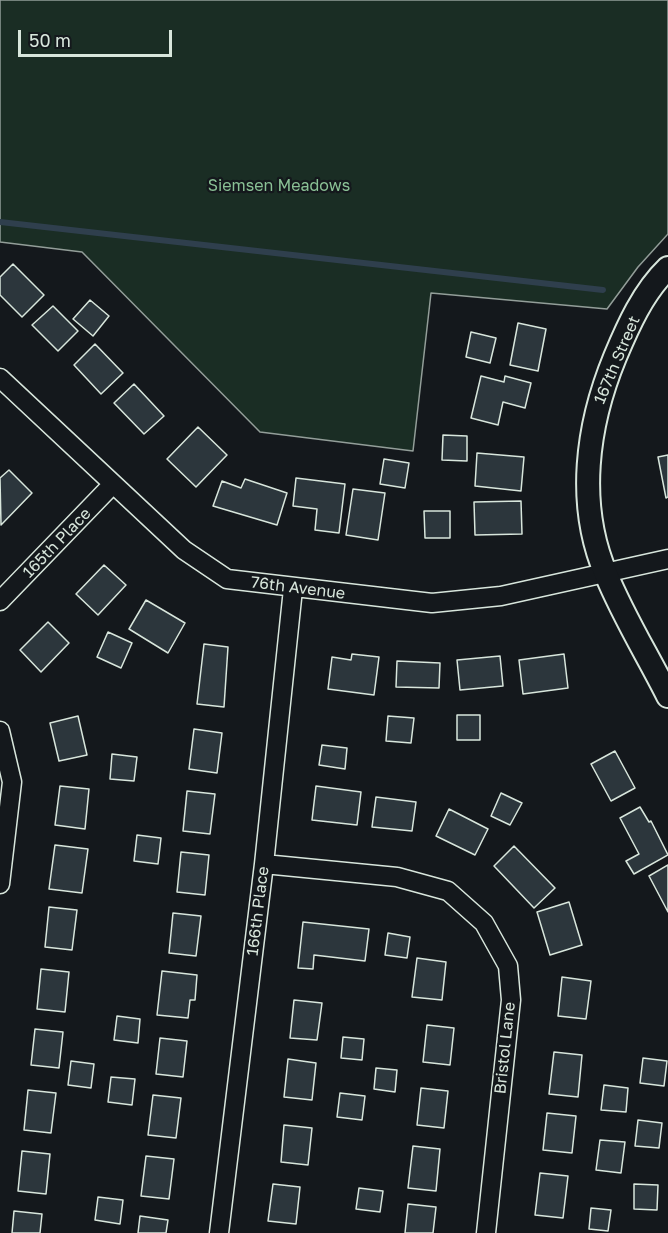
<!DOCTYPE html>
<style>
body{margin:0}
#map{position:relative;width:668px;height:1233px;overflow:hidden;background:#14181c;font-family:"Golos Text",sans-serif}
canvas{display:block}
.scale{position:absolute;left:18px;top:30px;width:154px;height:27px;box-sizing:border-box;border:3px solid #d8e6dc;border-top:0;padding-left:8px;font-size:18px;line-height:21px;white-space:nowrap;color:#d8e6dc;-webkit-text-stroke:4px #14181c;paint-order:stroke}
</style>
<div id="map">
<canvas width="668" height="1233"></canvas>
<div class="scale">50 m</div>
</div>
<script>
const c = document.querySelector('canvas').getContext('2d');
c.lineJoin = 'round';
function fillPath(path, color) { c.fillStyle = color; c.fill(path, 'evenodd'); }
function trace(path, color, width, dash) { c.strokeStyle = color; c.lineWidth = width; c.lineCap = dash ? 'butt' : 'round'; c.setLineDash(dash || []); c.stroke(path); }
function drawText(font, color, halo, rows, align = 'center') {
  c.font = font + ' "Golos Text",sans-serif'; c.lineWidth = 4.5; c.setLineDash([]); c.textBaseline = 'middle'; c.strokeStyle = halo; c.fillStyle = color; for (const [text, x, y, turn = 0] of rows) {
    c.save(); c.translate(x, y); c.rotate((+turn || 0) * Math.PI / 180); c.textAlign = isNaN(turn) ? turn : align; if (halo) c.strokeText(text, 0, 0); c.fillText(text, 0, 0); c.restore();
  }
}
const green = new Path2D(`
 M 0,0 L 668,0 L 668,234 L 638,267 L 607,309 L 431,293 L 413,451 L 260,432 L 82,252 L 0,242 Z`);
fillPath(green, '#1a2d24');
trace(green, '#939e99', 1.5);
trace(new Path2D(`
 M 0,222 L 603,290`), '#2f3f4d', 6);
const building = new Path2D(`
 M 13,264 L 44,295 L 22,317 L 0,295 L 0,277 Z
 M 90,300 L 109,316 L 93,336 L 73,319 Z
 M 53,306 L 78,331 L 58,351 L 32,325 Z
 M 518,323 L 546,329 L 538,371 L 510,365 Z
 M 471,332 L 496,338 L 490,363 L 466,357 Z
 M 95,344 L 123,373 L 101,394 L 74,365 Z
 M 481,376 L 504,382 L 505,376 L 531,383 L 525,408 L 503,402 L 498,425 L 471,418 Z
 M 134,384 L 164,416 L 144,434 L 114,403 Z
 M 198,427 L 227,455 L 196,487 L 167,459 Z
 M 443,435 L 467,436 L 467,461 L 442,460 Z
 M 477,453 L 524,457 L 521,491 L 475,486 Z
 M 668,455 L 668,497 L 666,498 L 658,457 Z
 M 384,459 L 409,463 L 405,488 L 380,484 Z
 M 9,470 L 32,493 L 1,525 L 0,478 Z
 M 296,478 L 345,484 L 339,533 L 315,530 L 317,509 L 293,506 Z
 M 245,479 L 287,493 L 277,525 L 213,506 L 222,481 L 241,488 Z
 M 353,489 L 385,493 L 378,540 L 346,535 Z
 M 521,501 L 522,534 L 475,535 L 474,502 Z
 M 424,511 L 450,511 L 450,538 L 425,538 Z
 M 104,565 L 126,585 L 98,615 L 76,594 Z
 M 146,600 L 185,623 L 168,653 L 129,629 Z
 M 48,622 L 69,643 L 41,672 L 20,650 Z
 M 108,632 L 132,643 L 121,668 L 97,657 Z
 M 204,644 L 228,647 L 224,707 L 197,704 Z
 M 352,654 L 379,657 L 374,695 L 328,689 L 332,657 L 351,660 Z
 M 564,654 L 568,688 L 523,694 L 519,660 Z
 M 500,656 L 503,686 L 460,690 L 457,660 Z
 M 397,661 L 440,663 L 439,688 L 396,687 Z
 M 457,715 L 480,715 L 480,740 L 457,740 Z
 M 78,716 L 87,755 L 59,761 L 50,723 Z
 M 388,716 L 414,718 L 411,743 L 386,741 Z
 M 194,729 L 222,733 L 217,773 L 189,769 Z
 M 322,745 L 347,748 L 345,769 L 319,765 Z
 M 615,751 L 635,788 L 611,801 L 591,764 Z
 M 112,754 L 137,757 L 134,781 L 110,779 Z
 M 60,786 L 89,789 L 85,829 L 55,825 Z
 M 316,786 L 361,792 L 357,825 L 312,820 Z
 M 187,791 L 215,794 L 210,834 L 183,831 Z
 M 501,793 L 522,803 L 510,825 L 491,816 Z
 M 376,797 L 416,802 L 412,831 L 372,827 Z
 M 640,807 L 649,822 L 651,821 L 668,855 L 634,874 L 626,861 L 639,854 L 620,818 Z
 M 449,809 L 488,829 L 475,855 L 436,836 Z
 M 137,835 L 161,838 L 158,864 L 134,861 Z
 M 55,845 L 88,849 L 82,893 L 49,889 Z
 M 514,846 L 555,888 L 534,908 L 494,866 Z
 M 181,852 L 209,855 L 205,895 L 177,892 Z
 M 668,865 L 668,912 L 649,876 Z
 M 569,902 L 582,945 L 550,955 L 537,912 Z
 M 49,907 L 77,910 L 72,950 L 45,947 Z
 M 173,913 L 201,916 L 196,956 L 169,953 Z
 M 303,922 L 369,929 L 365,961 L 314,955 L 313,969 L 298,968 Z
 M 388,933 L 410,937 L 407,958 L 385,955 Z
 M 417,958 L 446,962 L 442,1000 L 412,997 Z
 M 41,969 L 69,972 L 65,1012 L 37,1009 Z
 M 162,971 L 197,975 L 195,1000 L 190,1000 L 188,1018 L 157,1015 Z
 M 562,977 L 591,981 L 586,1019 L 558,1016 Z
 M 294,1000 L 322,1003 L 317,1040 L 290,1038 Z
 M 117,1016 L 140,1019 L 138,1043 L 114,1040 Z
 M 427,1025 L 454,1028 L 450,1065 L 423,1062 Z
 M 35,1029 L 63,1032 L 59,1068 L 31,1065 Z
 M 343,1037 L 364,1039 L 362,1060 L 341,1058 Z
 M 160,1038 L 187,1041 L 183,1077 L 156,1074 Z
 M 554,1052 L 582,1055 L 578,1097 L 549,1094 Z
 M 643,1058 L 667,1061 L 664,1086 L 640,1083 Z
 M 288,1059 L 316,1063 L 312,1100 L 284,1097 Z
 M 71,1061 L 94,1064 L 91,1088 L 68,1085 Z
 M 376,1068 L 397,1070 L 395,1092 L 374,1089 Z
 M 111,1077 L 135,1079 L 132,1105 L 108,1102 Z
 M 604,1085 L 628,1088 L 626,1112 L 601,1110 Z
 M 421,1088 L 448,1091 L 444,1128 L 417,1125 Z
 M 28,1090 L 56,1093 L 51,1133 L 24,1130 Z
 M 340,1093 L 365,1096 L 362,1120 L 337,1117 Z
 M 153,1095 L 181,1098 L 176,1138 L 148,1135 Z
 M 547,1113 L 576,1116 L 572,1153 L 543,1150 Z
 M 638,1120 L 662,1123 L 659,1148 L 635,1146 Z
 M 284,1125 L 312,1128 L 308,1165 L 281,1162 Z
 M 600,1140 L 625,1142 L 621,1173 L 596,1170 Z
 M 413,1146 L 440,1149 L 436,1191 L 408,1188 Z
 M 22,1151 L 50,1154 L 46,1194 L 18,1191 Z
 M 146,1156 L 174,1159 L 169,1199 L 141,1196 Z
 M 540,1173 L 568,1176 L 563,1218 L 535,1215 Z
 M 273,1184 L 300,1187 L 296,1224 L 268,1221 Z
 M 634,1184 L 658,1185 L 657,1210 L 634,1209 Z
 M 359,1188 L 383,1191 L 380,1212 L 356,1209 Z
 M 98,1197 L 123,1200 L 120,1224 L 95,1220 Z
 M 408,1204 L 436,1207 L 433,1233 L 405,1233 Z
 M 591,1208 L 611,1210 L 608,1231 L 589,1229 Z
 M 14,1211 L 42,1214 L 40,1233 L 12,1233 Z
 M 140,1216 L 168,1220 L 166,1233 L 138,1233 Z`);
fillPath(building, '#2c363c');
trace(building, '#d8e6dc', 1.5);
const minor = new Path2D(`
 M 0,378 L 184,550 L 227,579 L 432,603 L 501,596 L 668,559
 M 0,601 L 113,484
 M 0,731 L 12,782 L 0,884
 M 264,864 L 397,877 L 448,891 L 484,923 L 508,966 L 511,1000 L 486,1233
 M 219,1233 L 264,864 L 293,589`);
const tertiary = new Path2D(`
 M 668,268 C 643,292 628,326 615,357 C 587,425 576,504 606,574 C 623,616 648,656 668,696`);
trace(minor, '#d8e6dc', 21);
trace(tertiary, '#d8e6dc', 26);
trace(minor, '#14181c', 18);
trace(tertiary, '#14181c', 22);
drawText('16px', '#8ac095', '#14181c', [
 ["Siemsen Meadows",279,186]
]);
drawText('16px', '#d8e6dc', '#14181c', [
 ["167th Street",617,360,-67],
 ["165th Place",57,543,-46],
 ["76th Avenue",298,588,7],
 ["166th Place",258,911,-83],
 ["Bristol Lane",505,1048,-84]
]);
</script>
